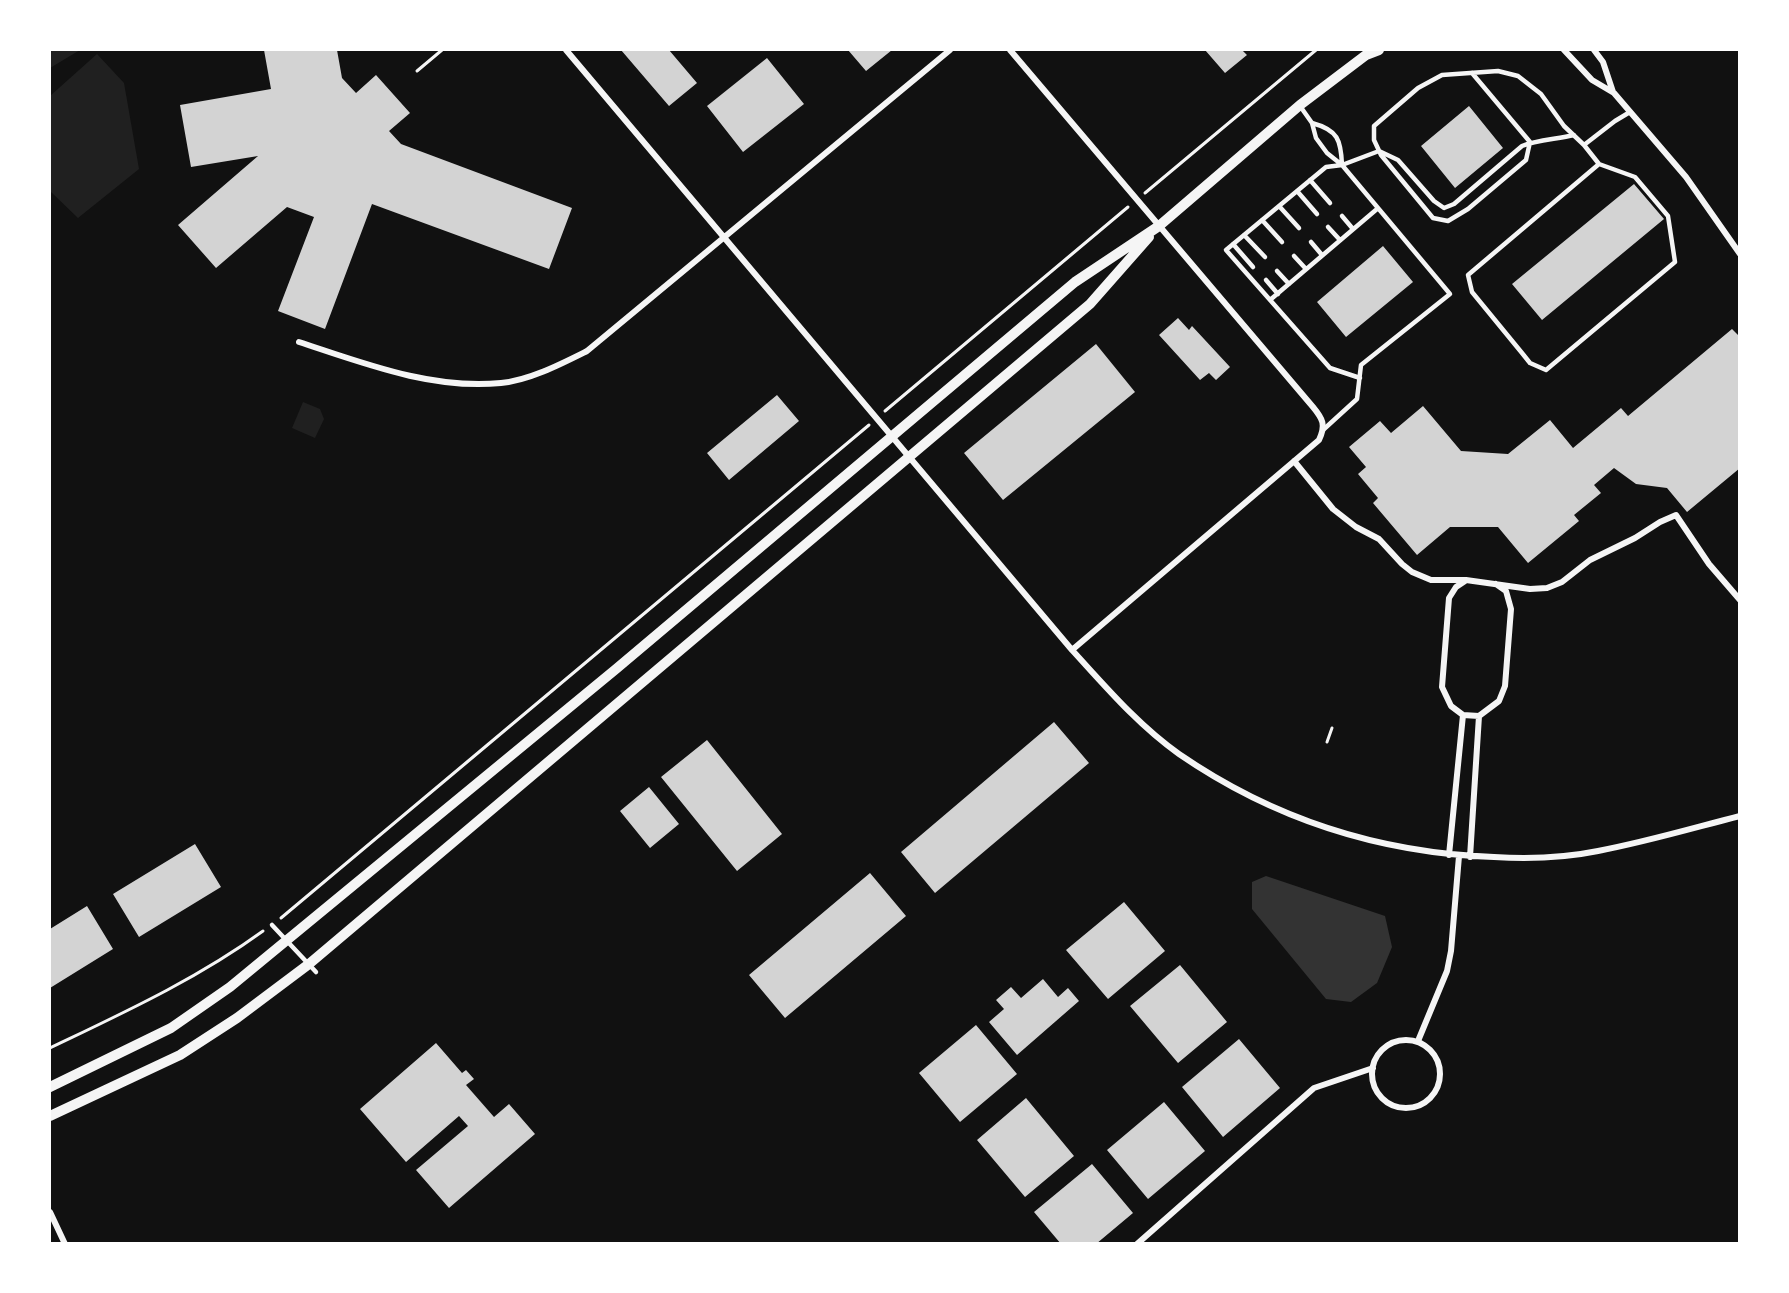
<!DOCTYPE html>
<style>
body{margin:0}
#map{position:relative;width:1789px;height:1293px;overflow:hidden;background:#111;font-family:"Space Grotesk",sans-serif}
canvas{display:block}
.frame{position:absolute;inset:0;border:51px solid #fff;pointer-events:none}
</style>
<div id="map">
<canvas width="1789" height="1293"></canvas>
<div class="frame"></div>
</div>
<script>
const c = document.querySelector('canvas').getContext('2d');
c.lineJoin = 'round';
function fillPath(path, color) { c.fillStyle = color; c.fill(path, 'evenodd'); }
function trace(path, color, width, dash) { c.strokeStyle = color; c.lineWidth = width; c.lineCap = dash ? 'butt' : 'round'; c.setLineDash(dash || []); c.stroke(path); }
fillPath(new Path2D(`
 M 50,50 L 80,50 L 50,68 Z
 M 97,54 L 124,83 L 139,169 L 78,218 L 50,191 L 50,96 Z
 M 303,402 L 320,409 L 324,419 L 315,438 L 292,428 Z`), '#202020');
fillPath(new Path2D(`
 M 1266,876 L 1385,916 L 1392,947 L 1377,983 L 1351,1002 L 1326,999 L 1252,909 L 1252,882 Z`), '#333');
fillPath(new Path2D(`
 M 264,50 L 337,50 L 342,78 L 356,93 L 376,75 L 410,113 L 389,131 L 401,144 L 572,208 L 549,269 L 372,204 L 325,329 L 278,311 L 314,217 L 287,207 L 216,268 L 178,225 L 258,156 L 191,167 L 180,105 L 271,89 Z
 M 621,50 L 669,50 L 697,83 L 669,106 Z
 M 848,50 L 892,50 L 866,71 Z
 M 1205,50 L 1242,50 L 1247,55 L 1225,73 Z
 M 767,58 L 804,104 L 743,152 L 707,106 Z
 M 1469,106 L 1503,148 L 1455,188 L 1421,146 Z
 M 1634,184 L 1664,219 L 1542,320 L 1512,284 Z
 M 1383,246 L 1413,282 L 1346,337 L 1317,302 Z
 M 1178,318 L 1189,330 L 1192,326 L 1230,367 L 1216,380 L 1209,373 L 1200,380 L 1159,335 Z
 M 1732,329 L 1740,337 L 1740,468 L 1687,512 L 1667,488 L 1636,484 L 1614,468 L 1594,485 L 1601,493 L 1574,515 L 1579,521 L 1528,563 L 1498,527 L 1450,527 L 1417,555 L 1373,503 L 1378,498 L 1358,474 L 1366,467 L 1349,447 L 1380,421 L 1391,433 L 1423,406 L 1461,451 L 1508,454 L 1550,420 L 1573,448 L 1621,408 L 1628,416 Z
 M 1096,344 L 1135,392 L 1003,500 L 964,453 Z
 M 777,395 L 799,421 L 729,480 L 707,453 Z
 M 1054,722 L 1089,763 L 935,893 L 901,852 Z
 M 707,740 L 782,834 L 737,871 L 661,777 Z
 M 649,787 L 679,824 L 650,848 L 620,811 Z
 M 195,844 L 221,887 L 139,937 L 113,894 Z
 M 870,873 L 906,916 L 785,1018 L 749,975 Z
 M 1124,902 L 1165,951 L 1108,999 L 1066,950 Z
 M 87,906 L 113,949 L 50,988 L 50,929 Z
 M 1180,965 L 1227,1022 L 1178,1063 L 1130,1006 Z
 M 1043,979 L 1058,997 L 1068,988 L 1079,1001 L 1017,1055 L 989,1022 L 1004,1009 L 996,1000 L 1011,987 L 1021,998 Z
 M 976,1025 L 1017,1074 L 960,1122 L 919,1073 Z
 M 1239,1039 L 1280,1088 L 1223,1137 L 1182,1087 Z
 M 436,1043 L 462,1073 L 466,1070 L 474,1079 L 466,1085 L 494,1117 L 509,1104 L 535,1134 L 449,1208 L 416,1170 L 468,1126 L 459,1116 L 406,1162 L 360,1109 Z
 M 1026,1098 L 1074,1156 L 1025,1197 L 977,1140 Z
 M 1164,1102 L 1205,1151 L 1148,1199 L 1107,1150 Z
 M 1092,1164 L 1133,1213 L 1096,1244 L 1061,1244 L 1034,1212 Z`), '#d3d3d3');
trace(new Path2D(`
 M 417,71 L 442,50
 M 1145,193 L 1316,50
 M 885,411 L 1128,207
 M 1327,742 L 1332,728
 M 281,918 L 869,425
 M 50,1048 C 123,1013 197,979 263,931`), '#f5f5f5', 3);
trace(new Path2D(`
 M 1472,73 L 1530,142
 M 1300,106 L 1312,123 L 1316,138 L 1327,153 L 1342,165 L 1450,294 L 1361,365 L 1357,399 L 1323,430
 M 1312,123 C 1338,130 1341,140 1342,165
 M 1530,142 L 1526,160 L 1468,209 L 1448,221 L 1433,218 L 1381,155 L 1374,140 L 1374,126 L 1418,88 L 1442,75 L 1498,71 L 1518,76 L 1541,94 L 1564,126 L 1584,145
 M 1599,164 L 1635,177 L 1668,216 L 1675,262 L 1546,370 L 1530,363 L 1522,353 L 1472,292 L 1468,275 L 1599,164 L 1584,145 L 1615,121 L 1630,112
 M 1310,180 L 1330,203
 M 1297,191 L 1317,214
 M 1279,206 L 1299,228
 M 1342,216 L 1353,229
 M 1262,220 L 1282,242
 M 1328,227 L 1340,240
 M 1244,235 L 1265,257
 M 1311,242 L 1322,255
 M 1233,244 L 1253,267
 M 1294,256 L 1306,269
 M 1277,271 L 1289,284
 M 1266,280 L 1278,294
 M 1270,300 L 1377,209
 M 1360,378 L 1330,368 L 1226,250 L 1326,167 L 1342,165 L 1379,151 L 1398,160 L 1434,201 L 1444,208 L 1454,204 L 1522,146 C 1536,140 1558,139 1574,135
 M 272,925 L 316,972`), '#f5f5f5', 4.5);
trace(new Path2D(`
 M 566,50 L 1072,650 C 1105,686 1138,725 1179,754 C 1275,820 1379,853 1494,857 C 1529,859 1564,858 1598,851 C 1646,842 1693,828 1740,816
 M 1010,50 L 1313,407 C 1323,419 1326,425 1319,440 L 1072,650
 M 1564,50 L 1592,80 L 1614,93 L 1686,177 L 1740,254
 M 1594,50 L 1603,62 L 1613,92
 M 299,342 C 363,363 432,390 501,383 C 530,380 561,364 587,351 L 950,50
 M 1294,461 L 1333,509 L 1356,527 L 1379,539 L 1402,564 L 1412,572 L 1431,580 L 1466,580 L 1530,589 L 1547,588 L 1562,582 L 1590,560 L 1635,538 L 1660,522 L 1676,515 L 1709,564 L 1740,600
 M 1465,581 L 1456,587 L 1449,598 L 1442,687 L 1451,706 L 1463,715 L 1479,716 L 1499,701 L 1505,686 L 1511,609 L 1506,591 L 1496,584
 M 1449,855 L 1463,715
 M 1470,857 L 1479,716
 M1372 1074a34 34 0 1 1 68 0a34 34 0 1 1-68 0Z
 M 1418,1041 L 1447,971 L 1451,951 L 1459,856
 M 50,1212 L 65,1244
 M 1137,1244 L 1314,1088 L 1373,1068`), '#f5f5f5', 6);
trace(new Path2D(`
 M 50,1087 L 171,1028 L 230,987 L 616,669 L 1075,282 L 1159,226 L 1300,105 L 1366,55 L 1379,50
 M 50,1116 L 180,1055 L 237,1018 L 309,964 L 1090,304 L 1149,237`), '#f5f5f5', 10);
</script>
